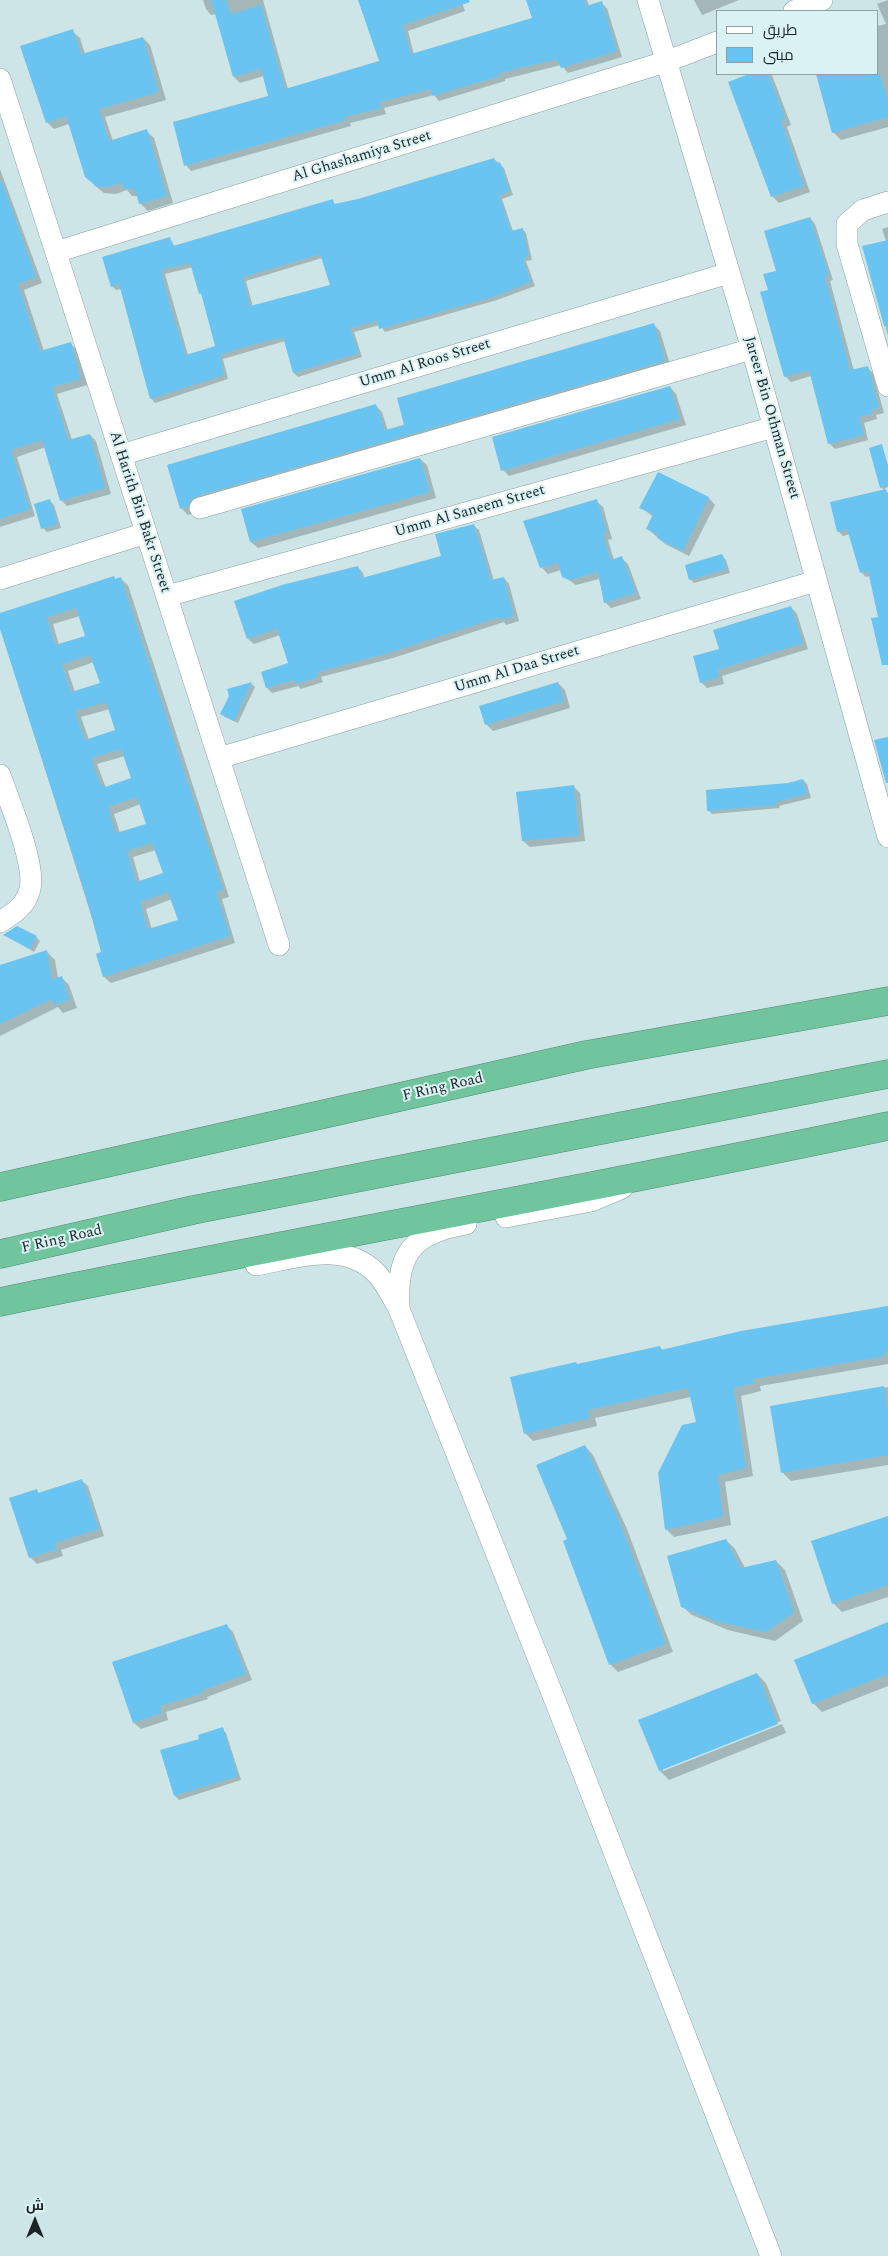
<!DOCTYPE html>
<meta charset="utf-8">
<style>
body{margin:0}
#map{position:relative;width:888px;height:2256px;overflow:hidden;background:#cde5e6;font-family:Spectral,Cairo,serif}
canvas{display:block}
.legend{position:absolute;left:716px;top:10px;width:162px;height:65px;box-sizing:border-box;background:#daf2f3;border:1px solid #8ea0a1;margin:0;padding:6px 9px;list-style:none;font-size:15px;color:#1b2425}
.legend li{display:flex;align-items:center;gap:10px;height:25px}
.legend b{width:25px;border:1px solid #8ea0a1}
.north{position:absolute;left:10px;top:2196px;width:50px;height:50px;-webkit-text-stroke:4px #daf2f3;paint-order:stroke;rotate:0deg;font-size:14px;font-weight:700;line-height:20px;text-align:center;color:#1b2425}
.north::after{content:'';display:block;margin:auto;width:18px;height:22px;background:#1b2425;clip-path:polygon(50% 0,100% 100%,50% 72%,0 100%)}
</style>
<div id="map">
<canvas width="888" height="2256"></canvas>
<ul class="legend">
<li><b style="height:6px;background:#fff"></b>طريق</li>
<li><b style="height:14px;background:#69c4f2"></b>مبنى</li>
</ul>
<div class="north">ش</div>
</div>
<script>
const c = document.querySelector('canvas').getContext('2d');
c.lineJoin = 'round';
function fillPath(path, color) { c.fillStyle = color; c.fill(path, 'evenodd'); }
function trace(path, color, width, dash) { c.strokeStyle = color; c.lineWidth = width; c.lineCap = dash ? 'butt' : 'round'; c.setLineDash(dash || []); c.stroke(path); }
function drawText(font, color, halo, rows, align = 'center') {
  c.font = font + ' Spectral,serif'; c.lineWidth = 4; c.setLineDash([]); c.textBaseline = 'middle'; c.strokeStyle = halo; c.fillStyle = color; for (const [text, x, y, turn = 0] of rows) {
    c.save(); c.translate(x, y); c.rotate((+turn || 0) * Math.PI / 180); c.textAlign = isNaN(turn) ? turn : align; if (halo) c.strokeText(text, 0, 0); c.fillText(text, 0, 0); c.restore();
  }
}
fillPath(new Path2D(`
 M 203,0 L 263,0 L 288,89 L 381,62 L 365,0 L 461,0 L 465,11 L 408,31 L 414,55 L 534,19 L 528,0 L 587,0 L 589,6 L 601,3 L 607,8 L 622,57 L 568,73 L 561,65 L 505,79 L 505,81 L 439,101 L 434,95 L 384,108 L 386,114 L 350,123 L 351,126 L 191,171 L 186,165 L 270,97 L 264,76 L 240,83 L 234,77 L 216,14 L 211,15 L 206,9 Z
 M 694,0 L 739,0 L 702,15 Z
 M 888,0 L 888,127 L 841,140 L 833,132 L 817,74 L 877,74 L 877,26 L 886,24 L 877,4 Z
 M 72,31 L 80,38 L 85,54 L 143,38 L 150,45 L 166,100 L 105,117 L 113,141 L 146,131 L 154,138 L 173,203 L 148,211 L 141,204 L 138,196 L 132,196 L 127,190 L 116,194 L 104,193 L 94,185 L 69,124 L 54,129 L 47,122 Z
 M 752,74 L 772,75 L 791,125 L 787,127 L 810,192 L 779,203 L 773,197 L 729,83 Z
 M 494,159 L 504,168 L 513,195 L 502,199 L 513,231 L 522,229 L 526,233 L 532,260 L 526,261 L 535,286 L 497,300 L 385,332 L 380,325 L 354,332 L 362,357 L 298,377 L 294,373 L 285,341 L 223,359 L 228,379 L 155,403 L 151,398 L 121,289 L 116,290 L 112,286 L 170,238 L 175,247 L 332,201 L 336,205 L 358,200 ZM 322,258 L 331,285 L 253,307 L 246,281 ZM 193,267 L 200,293 L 204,297 L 217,347 L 188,355 L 165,274 Z
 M 0,169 L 42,283 L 24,290 L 44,351 L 71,344 L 77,350 L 87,385 L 57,394 L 72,440 L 90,435 L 96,441 L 111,494 L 67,506 L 61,500 L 46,447 L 17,457 L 35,516 L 0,527 Z
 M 810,218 L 815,224 L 833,280 L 830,281 L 854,371 L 867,367 L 873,373 L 884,413 L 876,415 L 877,419 L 864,423 L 868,440 L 835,449 L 829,443 L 811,376 L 791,382 L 785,376 L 769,291 L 777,271 Z
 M 888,227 L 888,336 L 863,247 L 886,241 L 882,229 Z
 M 653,324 L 660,331 L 671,368 L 188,515 L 181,508 L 168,465 L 375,405 L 382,412 L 388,431 Z
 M 670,387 L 676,394 L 686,425 L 509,476 L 503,470 Z
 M 882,446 L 888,465 L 888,487 L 884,489 L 888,493 L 888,651 L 870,576 L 866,577 L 861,572 L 850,534 L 843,536 L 838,531 L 884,490 L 881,487 Z
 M 420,459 L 427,465 L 436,498 L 258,548 L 251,542 L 242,510 Z
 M 659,474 L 709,498 L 715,505 L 689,556 L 665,544 L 648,529 L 653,517 L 641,507 Z
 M 50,501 L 54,505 L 61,528 L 47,532 L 43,528 Z
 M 596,501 L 603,507 L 612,539 L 608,540 L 614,560 L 621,558 L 628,564 L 641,599 L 611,608 L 605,602 L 599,579 L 576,585 L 563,576 L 561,570 L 548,574 L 542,568 Z
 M 473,525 L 479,530 L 494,581 L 504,578 L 509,584 L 519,621 L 506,625 L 504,622 L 393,658 L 321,677 L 323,682 L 301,689 L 298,686 L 272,693 L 267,688 L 262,672 L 290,664 L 280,635 L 254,644 L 248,639 L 236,602 L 358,567 L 363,573 L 365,579 L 443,557 Z
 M 722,555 L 726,560 L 730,573 L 694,583 L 690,579 Z
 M 114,577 L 116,580 L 121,579 L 128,585 L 229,897 L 222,899 L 235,943 L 111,983 L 104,977 L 103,953 L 0,626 L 0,614 ZM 80,616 L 86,636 L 59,645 L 53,624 ZM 94,662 L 101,684 L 75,692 L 68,671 ZM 110,709 L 117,730 L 89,740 L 81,717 ZM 125,756 L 132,779 L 106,788 L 97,764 ZM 141,804 L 147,825 L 120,833 L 114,814 ZM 156,850 L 164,874 L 140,882 L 133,857 ZM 172,899 L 179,921 L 152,930 L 146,909 Z
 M 791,607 L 797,614 L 808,649 L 722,676 L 724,684 L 707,688 L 701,682 L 720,650 Z
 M 558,683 L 565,690 L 570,708 L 493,731 L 486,724 Z
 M 252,684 L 255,687 L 238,723 L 225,717 L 221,714 L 230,696 L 228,690 Z
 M 803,780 L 807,784 L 811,798 L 779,806 L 780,808 L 712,814 L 708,810 Z
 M 574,787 L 580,793 L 585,841 L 530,847 L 523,841 L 517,793 Z
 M 5,935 L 36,937 L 40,941 L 34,952 Z
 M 47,952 L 55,960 L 58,978 L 61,977 L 69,985 L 77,1008 L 63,1013 L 58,1007 L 0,1036 L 0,966 Z
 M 888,1306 L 888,1364 L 760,1386 L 761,1391 L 741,1396 L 753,1476 L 725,1482 L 731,1525 L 674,1537 L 666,1529 L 697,1423 L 691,1397 L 595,1418 L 597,1426 L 533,1441 L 525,1433 L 578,1365 L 660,1347 L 663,1350 Z
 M 888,1387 L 888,1465 L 791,1481 L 783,1473 L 771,1407 Z
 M 585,1446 L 593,1455 L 627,1529 L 673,1652 L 618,1672 L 610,1664 L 569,1540 Z
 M 81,1480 L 88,1486 L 104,1536 L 61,1550 L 63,1556 L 37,1564 L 30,1557 L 37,1491 L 40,1494 Z
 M 888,1518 L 888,1597 L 842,1612 L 833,1603 Z
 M 726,1540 L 735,1549 L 745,1568 L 776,1561 L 785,1570 L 803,1621 L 775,1641 L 728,1630 L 692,1615 L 682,1606 Z
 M 888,1624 L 888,1686 L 822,1712 L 813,1703 Z
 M 227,1626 L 233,1632 L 252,1680 L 207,1697 L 208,1699 L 166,1712 L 168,1720 L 141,1729 L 134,1723 Z
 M 757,1674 L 766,1683 L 781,1721 L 663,1769 L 663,1771 L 782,1724 L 786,1733 L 669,1780 L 660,1771 L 640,1721 Z
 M 222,1729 L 226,1733 L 241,1780 L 179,1800 L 175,1796 L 201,1740 Z`), '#0003');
fillPath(new Path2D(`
 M 211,0 L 226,0 L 231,14 L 261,5 L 285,89 L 379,61 L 358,0 L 469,0 L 470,2 L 403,25 L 411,54 L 532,18 L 526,0 L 585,0 L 586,6 L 602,1 L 617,51 L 561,68 L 557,59 L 500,73 L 500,76 L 432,96 L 431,89 L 379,102 L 381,108 L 345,117 L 346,120 L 184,166 L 173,122 L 268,96 L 261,69 L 233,77 Z
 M 73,29 L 81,54 L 143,37 L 159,92 L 99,109 L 109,141 L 147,129 L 167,196 L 139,204 L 135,189 L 124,189 L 122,183 L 108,187 L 96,186 L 85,177 L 66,116 L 46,123 L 20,46 Z
 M 749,74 L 768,74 L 786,119 L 781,120 L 804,186 L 771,197 L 728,82 Z
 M 816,74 L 880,74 L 888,101 L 888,117 L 832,133 Z
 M 494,158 L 496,163 L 500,162 L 510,191 L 499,195 L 511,231 L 523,228 L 529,257 L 523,258 L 531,282 L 493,297 L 379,329 L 377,321 L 350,328 L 359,353 L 293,373 L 283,337 L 237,349 L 220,355 L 224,375 L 150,399 L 119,284 L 111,287 L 102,257 L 170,237 L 173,246 L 333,199 L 334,204 L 358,199 ZM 320,254 L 330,285 L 250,306 L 243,277 ZM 190,263 L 199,294 L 201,293 L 215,346 L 186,355 L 171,309 L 161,270 Z
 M 0,181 L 2,181 L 36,277 L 18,284 L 40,351 L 71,342 L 81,379 L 52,387 L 68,440 L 90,434 L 105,488 L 60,501 L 42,440 L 11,450 L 30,509 L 0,519 Z
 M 810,217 L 829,275 L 825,276 L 850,370 L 868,366 L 879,408 L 871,410 L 872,414 L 859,417 L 864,435 L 828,444 L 809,370 L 784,377 L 760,292 L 768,290 L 763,274 L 776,271 L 764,231 Z
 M 888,240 L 888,326 L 884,326 L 862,246 Z
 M 654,323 L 665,361 L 197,496 L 191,500 L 188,507 L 180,509 L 167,465 L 376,404 L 385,430 L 404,425 L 397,398 Z
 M 670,386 L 680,419 L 501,471 L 492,437 Z
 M 882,444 L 888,467 L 888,485 L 880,488 L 869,448 Z
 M 420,458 L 430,492 L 250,542 L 241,509 Z
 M 658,472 L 709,497 L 683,551 L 657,538 L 659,535 L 646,529 L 653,514 L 639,508 Z
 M 886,489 L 888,498 L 888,665 L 882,665 L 871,618 L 878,617 L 868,571 L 860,573 L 847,529 L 837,532 L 830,502 Z
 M 50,499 L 58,524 L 41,529 L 34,504 Z
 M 597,499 L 607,532 L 603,534 L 611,560 L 622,556 L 636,593 L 604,603 L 598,572 L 569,580 L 562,577 L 558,563 L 540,568 L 523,521 Z
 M 474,524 L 491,580 L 504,577 L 514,616 L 500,620 L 499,617 L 388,653 L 317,672 L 318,677 L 295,684 L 294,680 L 266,688 L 261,672 L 288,663 L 277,629 L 247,639 L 234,601 L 282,585 L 358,566 L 362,578 L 441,556 L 435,534 Z
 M 722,554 L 727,569 L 689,580 L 685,565 Z
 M 114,576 L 115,579 L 121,577 L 223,890 L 216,892 L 230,936 L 103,977 L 96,954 L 101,952 L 88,903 L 0,629 L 0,613 ZM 76,608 L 85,636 L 55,645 L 47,617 ZM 90,655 L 100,683 L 71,692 L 62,664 ZM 106,702 L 115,730 L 85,740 L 75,711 ZM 121,749 L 131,778 L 105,787 L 105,785 L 101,786 L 91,758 ZM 137,797 L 146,824 L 116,833 L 108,807 ZM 152,843 L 163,873 L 136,882 L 127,851 ZM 168,892 L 178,920 L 148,929 L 140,902 Z
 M 791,606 L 803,643 L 717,670 L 719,677 L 700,683 L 693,656 L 719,649 L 713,630 Z
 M 252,682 L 234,721 L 220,714 L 229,696 L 227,689 Z
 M 558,682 L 564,701 L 485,725 L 479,706 Z
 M 888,737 L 888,783 L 886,783 L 874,740 Z
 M 803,779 L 807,794 L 776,802 L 776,805 L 707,811 L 706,790 L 788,783 Z
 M 574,785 L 579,835 L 522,841 L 516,792 Z
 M 17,926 L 37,936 L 30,949 L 3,935 Z
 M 47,950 L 52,979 L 62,976 L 70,1000 L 54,1005 L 52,999 L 0,1024 L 0,965 Z
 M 888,1306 L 888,1351 L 884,1352 L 885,1356 L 753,1379 L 754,1383 L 734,1388 L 746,1468 L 718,1475 L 723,1517 L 665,1530 L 658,1473 L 682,1425 L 696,1422 L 688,1388 L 588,1410 L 590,1418 L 524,1434 L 510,1377 L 576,1362 L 577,1364 L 660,1346 L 661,1350 L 741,1331 Z
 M 884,1386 L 888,1411 L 888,1455 L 781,1473 L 770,1406 Z
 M 585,1445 L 619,1520 L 666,1644 L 609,1665 L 563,1541 L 567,1539 L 536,1465 Z
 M 82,1479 L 99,1529 L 55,1543 L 57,1549 L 29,1558 L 9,1498 L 37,1489 L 38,1493 Z
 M 888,1516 L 888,1585 L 832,1604 L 811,1541 Z
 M 726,1539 L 741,1568 L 776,1560 L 794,1612 L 766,1632 L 718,1622 L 681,1607 L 667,1556 Z
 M 888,1622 L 888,1674 L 812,1704 L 794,1660 Z
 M 227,1624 L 246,1674 L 201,1691 L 202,1693 L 160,1706 L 162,1713 L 133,1723 L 112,1662 Z
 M 757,1673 L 778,1724 L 659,1771 L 638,1720 Z
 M 223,1727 L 238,1776 L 174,1796 L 160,1750 L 199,1739 L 198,1735 Z`), '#69c4f2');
const minor = new Path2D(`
 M 648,0 L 752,349 L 888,837
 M 794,11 L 822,0
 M 0,79 L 279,945
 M 888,202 L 863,210 L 847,224 L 847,244 L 888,386
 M 56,252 L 668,61 L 717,42
 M 121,455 L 729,273
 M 200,508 L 752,349
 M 0,579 L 146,533
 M 167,596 L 774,427
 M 219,758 L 816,581
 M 0,775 C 9,801 36,864 30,889 C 26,906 13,914 0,922
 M 506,1217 L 591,1201 L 622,1188
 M 256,1265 C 295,1258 344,1240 376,1273 C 386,1283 392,1297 399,1309 L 560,1713 L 771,2256
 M 399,1306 C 396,1252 414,1233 466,1224`);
const highway = new Path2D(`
 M 0,1187 L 586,1055 L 888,1001
 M 0,1254 L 193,1210 L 888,1074
 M 0,1302 C 296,1241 593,1189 888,1126`);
trace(minor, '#889fa0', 22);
trace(highway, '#528c74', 29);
trace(minor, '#fff', 21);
trace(highway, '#70c49e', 28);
drawText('15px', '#1b2425', '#daf2f3', [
 ["Al Ghashamiya Street",362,157,-17],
 ["Umm Al Roos Street",425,364,-17],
 ["Jareer Bin Othman Street",771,418,74],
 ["Al Harith Bin Bakr Street",139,512,72],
 ["Umm Al Saneem Street",470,512,-16],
 ["Umm Al Daa Street",517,670,-17],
 ["F Ring Road",443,1088,-13],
 ["F Ring Road",62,1240,-13]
]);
</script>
